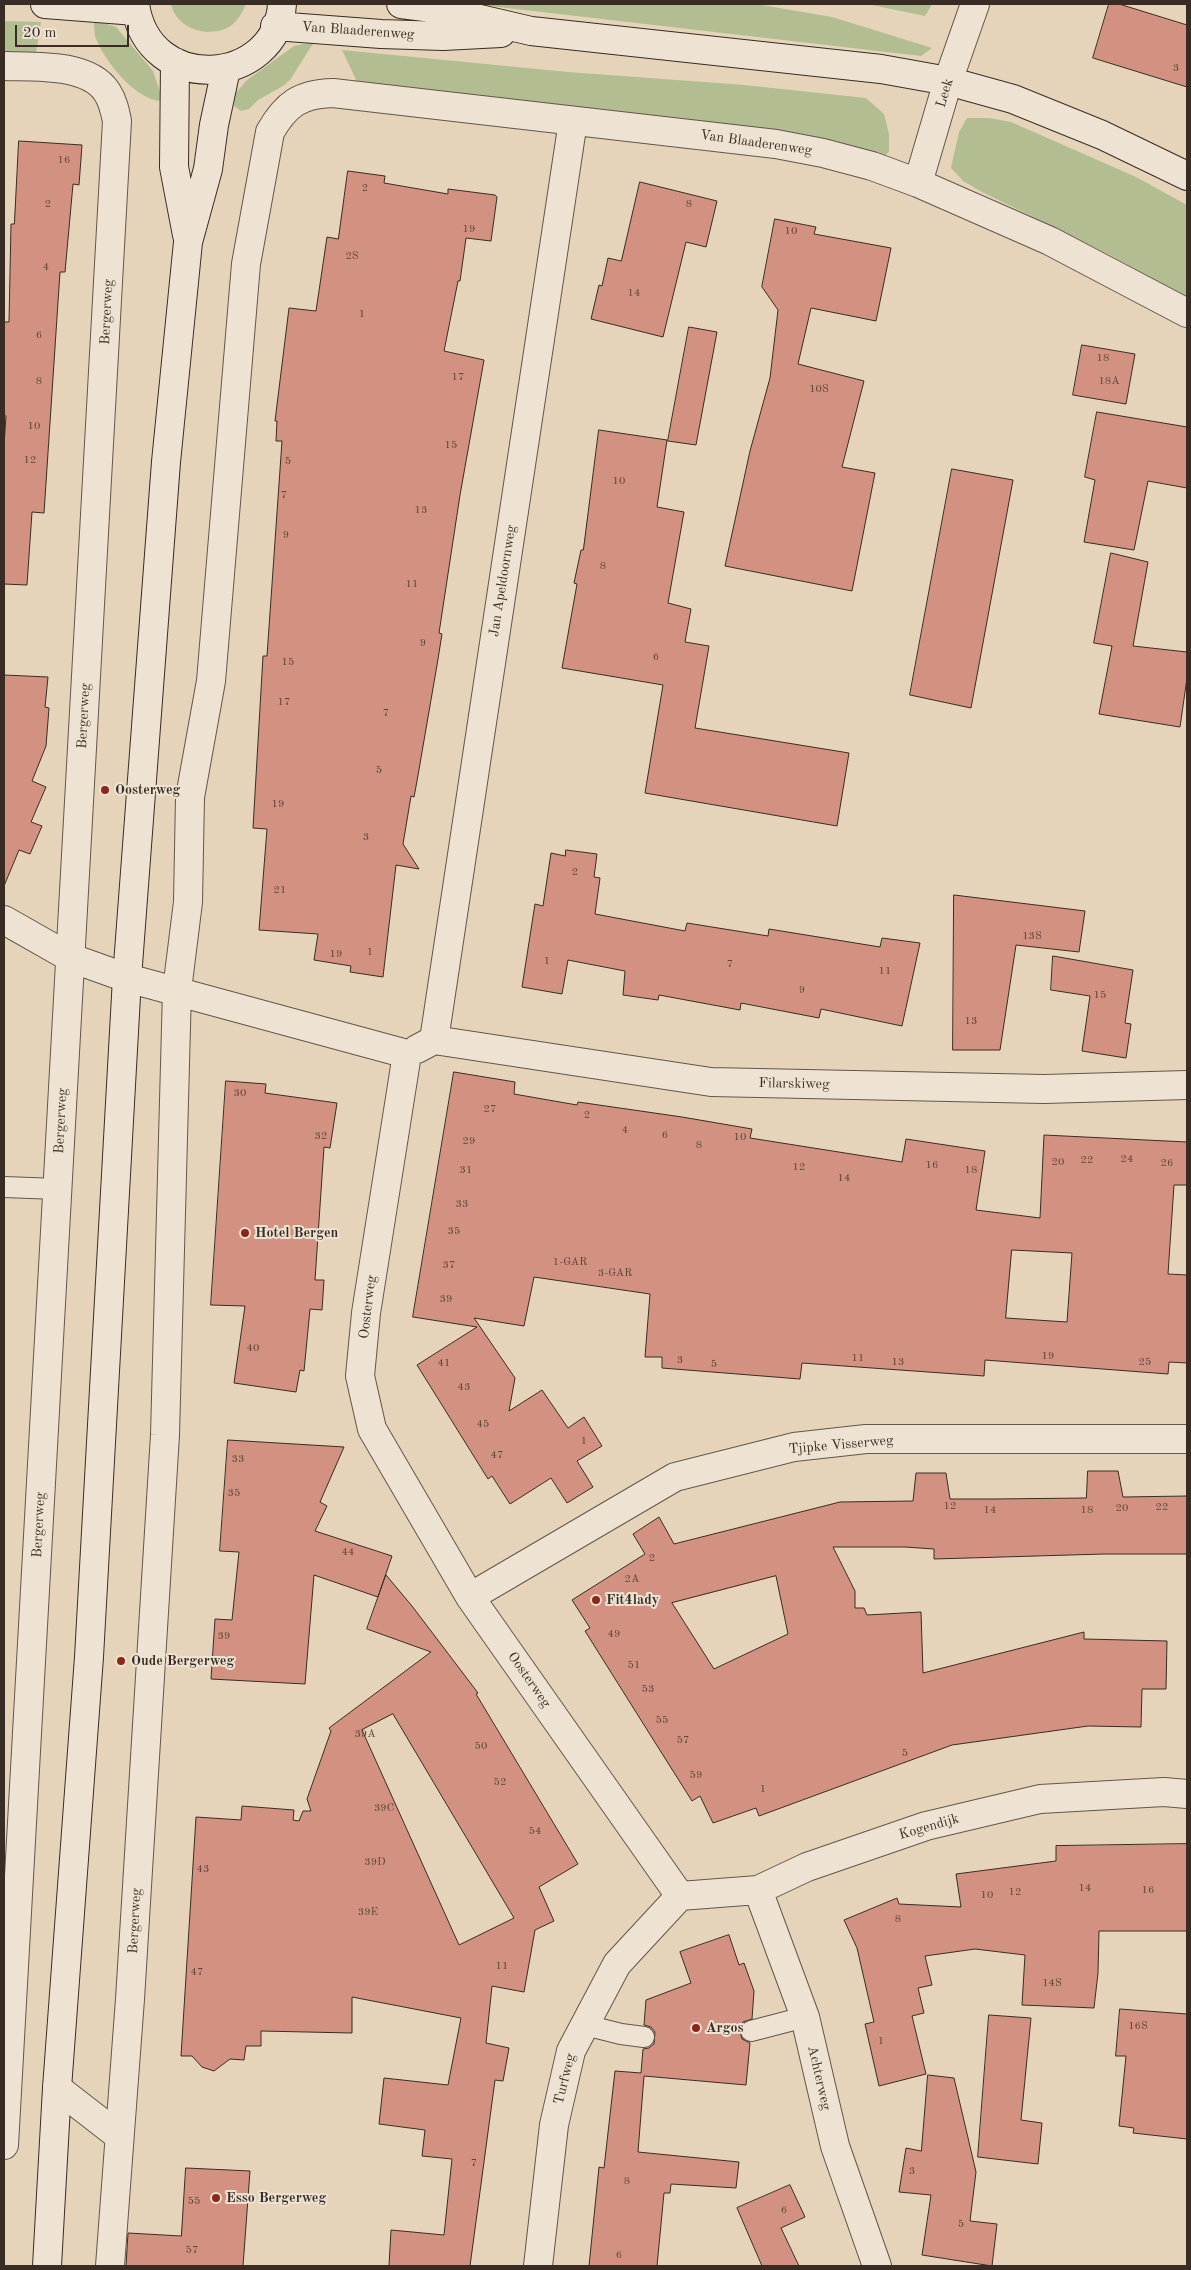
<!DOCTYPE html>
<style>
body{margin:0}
#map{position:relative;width:1191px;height:2270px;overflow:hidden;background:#e5d4ba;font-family:"Old Standard TT",serif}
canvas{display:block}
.frame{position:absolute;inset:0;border:5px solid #382c24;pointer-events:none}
.scale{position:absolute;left:15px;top:25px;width:114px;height:22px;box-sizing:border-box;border:2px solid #382c24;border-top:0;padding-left:6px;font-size:15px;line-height:18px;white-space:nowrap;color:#382c24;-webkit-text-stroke:4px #eee3d2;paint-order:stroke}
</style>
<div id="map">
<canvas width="1191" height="2270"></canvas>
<div class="frame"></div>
<div class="scale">20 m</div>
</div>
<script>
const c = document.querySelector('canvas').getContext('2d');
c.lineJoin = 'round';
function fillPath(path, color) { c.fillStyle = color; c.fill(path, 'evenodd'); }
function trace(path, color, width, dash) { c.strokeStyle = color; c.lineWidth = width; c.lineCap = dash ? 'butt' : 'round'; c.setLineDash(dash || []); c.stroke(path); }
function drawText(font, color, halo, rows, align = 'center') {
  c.font = font + ' "Old Standard TT",serif'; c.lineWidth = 4; c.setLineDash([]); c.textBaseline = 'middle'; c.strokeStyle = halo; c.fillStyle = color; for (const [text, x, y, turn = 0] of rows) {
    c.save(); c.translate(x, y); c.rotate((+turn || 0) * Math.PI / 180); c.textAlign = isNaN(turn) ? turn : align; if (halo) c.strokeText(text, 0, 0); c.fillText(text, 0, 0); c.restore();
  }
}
fillPath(new Path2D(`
 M 171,4 L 246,4 C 242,13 237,23 227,28 C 206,38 176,28 171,4 Z
 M 473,4 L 756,4 L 832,17 L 932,48 L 921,56 Z
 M 867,4 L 932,4 L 925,16 Z
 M 94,20 L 116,27 L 153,71 L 163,101 C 136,102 103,59 95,36 C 94,31 94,25 94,20 Z
 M 4,21 L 41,22 L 35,59 L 4,57 Z
 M 314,42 L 290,80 L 283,86 L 258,100 L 249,109 L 241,111 L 234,106 L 234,95 L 247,80 L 294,46 Z
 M 342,50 L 568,72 L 744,85 L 866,98 L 884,114 L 889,134 L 889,152 L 882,158 L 359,86 Z
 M 967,118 L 989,118 L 1011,122 L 1136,177 L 1187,205 L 1187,297 L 1108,254 L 982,192 L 963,181 L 951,168 L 952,163 L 959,132 Z`), '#b2bd91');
const building = new Path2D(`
 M 1109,4 L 1119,4 L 1187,25 L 1187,87 L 1093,58 Z
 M 19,141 L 82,145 L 79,185 L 73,184 L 65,272 L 60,272 L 44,513 L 32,512 L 27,585 L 4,584 L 4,445 L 6,416 L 4,415 L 4,322 L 9,322 L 11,224 L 14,224 Z
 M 348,171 L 385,176 L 384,183 L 448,194 L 448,189 L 495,195 L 497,197 L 491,241 L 466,238 L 460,281 L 458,281 L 444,351 L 484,360 L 460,495 L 439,633 L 442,634 L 437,665 L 417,781 L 414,797 L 411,796 L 403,844 L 419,869 L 396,865 L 383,977 L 350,972 L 351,966 L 314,960 L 318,934 L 259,930 L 267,829 L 253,828 L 263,656 L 267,656 L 282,441 L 276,441 L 277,421 L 275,421 L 289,308 L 316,311 L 327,237 L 338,239 Z
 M 640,182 L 717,201 L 706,247 L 686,242 L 663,337 L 591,319 L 599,285 L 602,286 L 608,258 L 621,261 Z
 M 775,219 L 816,227 L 814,234 L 891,248 L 876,321 L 811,308 L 798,364 L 864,381 L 842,467 L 875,473 L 852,591 L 725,566 L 750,451 L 770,378 L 778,310 L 762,287 Z
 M 689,327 L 717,332 L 696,445 L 668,441 Z
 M 1082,345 L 1135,354 L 1126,404 L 1073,395 Z
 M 1097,412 L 1187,427 L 1187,488 L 1148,481 L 1134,550 L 1084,542 L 1095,480 L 1085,477 Z
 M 599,430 L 667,440 L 657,507 L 684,512 L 668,603 L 691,609 L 685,642 L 709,646 L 695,728 L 849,753 L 837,826 L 645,793 L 663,685 L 562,668 L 577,584 L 574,583 L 581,550 L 583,550 Z
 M 952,469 L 1013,480 L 971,708 L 910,695 Z
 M 1111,553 L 1148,562 L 1133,646 L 1187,652 L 1187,678 L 1180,727 L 1099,714 L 1112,646 L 1094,643 Z
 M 4,675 L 48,677 L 45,707 L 49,708 L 46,746 L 32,781 L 46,787 L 31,822 L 42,826 L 30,854 L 19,850 L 4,886 Z
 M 566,850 L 597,854 L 594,877 L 600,878 L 595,914 L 685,931 L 687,923 L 768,936 L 769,929 L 880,947 L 882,938 L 920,943 L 902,1026 L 821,1009 L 819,1018 L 741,1003 L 740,1010 L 659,995 L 658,1000 L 623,995 L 625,971 L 568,960 L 562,994 L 522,987 L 535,904 L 543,906 L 551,853 L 565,856 Z
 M 954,895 L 1085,911 L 1079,952 L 1016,945 L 1000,1050 L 953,1050 Z
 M 1053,956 L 1133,970 L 1125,1023 L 1131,1024 L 1126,1058 L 1082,1051 L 1090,996 L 1051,990 Z
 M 454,1072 L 515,1082 L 514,1094 L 577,1105 L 578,1102 L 682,1117 L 752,1129 L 750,1138 L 902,1162 L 906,1139 L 985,1151 L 976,1210 L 1040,1218 L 1044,1135 L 1187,1142 L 1187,1185 L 1174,1185 L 1168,1274 L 1187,1275 L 1187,1363 L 1169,1362 L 1168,1374 L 985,1360 L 984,1376 L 802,1363 L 800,1379 L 662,1368 L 662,1357 L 645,1357 L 650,1294 L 534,1277 L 524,1326 L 474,1318 L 515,1378 L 509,1411 L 542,1390 L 568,1428 L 584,1417 L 602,1446 L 577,1461 L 593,1487 L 567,1503 L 551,1478 L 510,1504 L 492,1476 L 488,1479 L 417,1365 L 477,1327 L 413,1317 ZM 1012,1250 L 1072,1253 L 1067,1322 L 1006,1318 Z
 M 226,1081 L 266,1084 L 265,1093 L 337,1103 L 330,1148 L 324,1147 L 315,1280 L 324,1280 L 322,1310 L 310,1309 L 304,1371 L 300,1370 L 296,1392 L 234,1383 L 245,1306 L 211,1305 Z
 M 228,1440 L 344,1447 L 320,1502 L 327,1506 L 315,1531 L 392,1556 L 378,1597 L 314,1575 L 305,1684 L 211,1679 L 215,1619 L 232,1620 L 239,1552 L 220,1551 Z
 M 1088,1471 L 1118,1471 L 1123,1497 L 1187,1496 L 1187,1554 L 1104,1554 L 934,1559 L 934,1549 L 905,1547 L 833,1547 L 855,1591 L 855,1608 L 864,1608 L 867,1615 L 921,1612 L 923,1673 L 1084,1632 L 1084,1639 L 1167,1641 L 1166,1689 L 1142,1689 L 1141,1727 L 1088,1726 L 952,1745 L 759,1816 L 756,1808 L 713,1823 L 700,1796 L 692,1801 L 656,1744 L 585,1631 L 590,1628 L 572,1600 L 645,1554 L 633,1534 L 659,1517 L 674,1544 L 840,1502 L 913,1501 L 916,1473 L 946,1473 L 950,1499 L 994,1499 L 1086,1498 ZM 776,1576 L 788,1634 L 714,1669 L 672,1603 Z
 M 386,1575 L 412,1606 L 478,1693 L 476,1694 L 578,1864 L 539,1887 L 554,1921 L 535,1930 L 524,1992 L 492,1986 L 486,2043 L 509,2048 L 503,2081 L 495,2080 L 470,2266 L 389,2266 L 391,2230 L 444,2235 L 452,2159 L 422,2156 L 425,2130 L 379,2124 L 384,2078 L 448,2085 L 461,2018 L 352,1997 L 352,2033 L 261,2031 L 261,2046 L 246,2046 L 244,2060 L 230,2059 L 214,2071 L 202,2067 L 192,2056 L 181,2056 L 196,1817 L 241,1820 L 242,1806 L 294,1810 L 293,1820 L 299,1821 L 303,1811 L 311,1811 L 307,1799 L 331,1731 L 329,1728 L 431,1652 L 367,1629 ZM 393,1714 L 514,1918 L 459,1945 L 362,1730 Z
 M 1187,1844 L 1187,1931 L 1099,1931 L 1098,1973 L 1094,2008 L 1022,2005 L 1025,1955 L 975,1949 L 925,1956 L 932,1985 L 918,1988 L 924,2013 L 912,2016 L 926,2074 L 879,2086 L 865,2024 L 874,2022 L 857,1948 L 844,1920 L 897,1898 L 899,1904 L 961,1907 L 956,1874 L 1056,1861 L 1056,1846 Z
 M 729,1935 L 739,1965 L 744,1963 L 754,1991 L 752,2019 L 743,2022 L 739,2028 L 742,2039 L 750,2043 L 746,2085 L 644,2076 L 638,2152 L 739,2162 L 736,2188 L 671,2184 L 670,2193 L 664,2193 L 657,2266 L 589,2266 L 599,2167 L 604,2168 L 615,2071 L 641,2073 L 643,2049 L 649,2048 L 654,2044 L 655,2032 L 651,2027 L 644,2025 L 646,2000 L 691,1983 L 680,1952 Z
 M 1120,2009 L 1187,2014 L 1187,2139 L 1133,2133 L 1134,2128 L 1119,2126 L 1126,2056 L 1116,2056 Z
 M 989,2015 L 1031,2018 L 1021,2120 L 1042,2123 L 1038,2164 L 978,2157 Z
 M 928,2075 L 954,2078 L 976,2172 L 970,2221 L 997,2224 L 992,2266 L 922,2255 L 931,2195 L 899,2192 L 906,2148 L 921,2151 Z
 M 186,2168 L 250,2171 L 243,2266 L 126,2266 L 128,2233 L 181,2236 Z
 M 790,2185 L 805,2217 L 781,2228 L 799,2266 L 762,2266 L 737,2208 Z`);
fillPath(building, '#d39281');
trace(building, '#382c24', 1);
const lane = new Path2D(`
 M 4,1187 L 58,1189
 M 585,2025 L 621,2034 L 644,2037
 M 751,2031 L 805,2017`);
const street = new Path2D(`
 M 4,66 C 34,67 88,63 107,92 C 113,101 115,111 117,121 L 4,2145
 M 918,183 L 948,81 L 975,4
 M 4,920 L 71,958 L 127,978 L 407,1054
 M 434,1040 L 573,121
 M 417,1049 L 434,1040 L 711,1082 L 1044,1089 L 1187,1085
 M 407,1054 L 366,1313 L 360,1376 L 372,1429 L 470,1597 L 680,1896
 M 470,1597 L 675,1477 L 794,1447 L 866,1439 L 1187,1439
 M 758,1890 L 805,2017 L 835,2146 L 877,2266
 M 680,1896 L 758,1890 L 807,1867 L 926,1826 L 1040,1799 L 1164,1792 L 1187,1794
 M 57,2088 L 119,2136
 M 110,2266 L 130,1999 L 165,1435 L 177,990 L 188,902 L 190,797 L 211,681 L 246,264 L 270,132 C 286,104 300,94 333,93 L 776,144 L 823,153 L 872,166 L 918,183 L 1050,241 L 1187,313
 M 538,2266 L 554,2125 L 571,2051 L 617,1964 L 680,1896`);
const secondary = new Path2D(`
 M 45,4 L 136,11
 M 135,4 C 148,97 277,86 282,4
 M 401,4 L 433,8 L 531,31 L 881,69 L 948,81 L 1013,99 L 1102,135 L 1187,176
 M 275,26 L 381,34 L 443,36 L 501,33
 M 175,62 L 174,167 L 187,235
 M 47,2266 L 57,2088 L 89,1657 L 127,978 L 166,462 L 188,242 L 208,169 L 214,125 L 226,69`);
trace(lane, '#63564a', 22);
trace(street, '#63564a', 30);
trace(secondary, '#382c24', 30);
trace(lane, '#eee3d2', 20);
trace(street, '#eee3d2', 28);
trace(secondary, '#eee3d2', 28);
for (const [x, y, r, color] of [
 [105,790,5,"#8f2418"],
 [245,1233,5,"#8f2418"],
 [596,1600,5,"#8f2418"],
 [121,1661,5,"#8f2418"],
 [696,2028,5,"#8f2418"],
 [216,2198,5,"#8f2418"]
]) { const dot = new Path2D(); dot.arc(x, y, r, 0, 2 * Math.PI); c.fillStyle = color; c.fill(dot); trace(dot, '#eee3d2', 2); }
drawText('11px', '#5f463b', null, [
 ["3",1176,68],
 ["16",64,160],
 ["2",365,188],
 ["2",48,204],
 ["8",689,204],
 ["19",469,229],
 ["10",791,231],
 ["2S",352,256],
 ["4",46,267],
 ["14",634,293],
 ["1",362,314],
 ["6",39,335],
 ["18",1103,358],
 ["17",458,377],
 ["8",39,381],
 ["18A",1109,381],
 ["10S",819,389],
 ["10",34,426],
 ["15",451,445],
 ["12",30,460],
 ["5",288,461],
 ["10",619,481],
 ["7",284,495],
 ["13",421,510],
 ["9",286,535],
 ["8",603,566],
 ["11",412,584],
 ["9",423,643],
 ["6",656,657],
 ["15",288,662],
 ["17",284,702],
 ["7",386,713],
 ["5",379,770],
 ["19",278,804],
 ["3",366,837],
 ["2",575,872],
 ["21",280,890],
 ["13S",1032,936],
 ["1",370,952],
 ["19",336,954],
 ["1",547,961],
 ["7",730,964],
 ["11",885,971],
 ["9",802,990],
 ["15",1100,995],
 ["13",971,1021],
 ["30",240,1093],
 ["27",490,1109],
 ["2",587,1115],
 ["4",625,1130],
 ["6",665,1135],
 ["32",321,1136],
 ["10",740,1137],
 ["29",469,1141],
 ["8",699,1145],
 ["24",1127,1159],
 ["22",1087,1160],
 ["20",1058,1162],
 ["26",1167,1163],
 ["16",932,1165],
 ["12",799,1167],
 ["31",466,1170],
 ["18",971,1170],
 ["14",844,1178],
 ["33",462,1204],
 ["35",454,1231],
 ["1-GAR",570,1262],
 ["37",449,1265],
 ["3-GAR",615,1273],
 ["39",446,1299],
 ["40",253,1348],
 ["19",1048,1356],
 ["11",858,1358],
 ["3",680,1360],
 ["13",898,1362],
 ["25",1145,1362],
 ["41",444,1363],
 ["5",714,1364],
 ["43",464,1387],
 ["45",483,1424],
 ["1",584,1441],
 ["47",497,1455],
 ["33",238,1459],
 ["35",234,1493],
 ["12",950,1506],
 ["22",1162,1507],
 ["20",1122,1508],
 ["14",990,1510],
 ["18",1087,1510],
 ["44",348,1552],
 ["2",652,1558],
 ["2A",632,1579],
 ["49",614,1634],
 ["39",224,1636],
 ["51",634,1665],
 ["53",648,1689],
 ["55",662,1720],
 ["39A",365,1734],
 ["57",683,1740],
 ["50",481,1746],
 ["5",905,1753],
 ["59",696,1775],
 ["52",500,1782],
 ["1",763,1789],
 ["39C",384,1808],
 ["54",535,1831],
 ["39D",375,1862],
 ["43",203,1869],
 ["14",1085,1888],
 ["16",1148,1890],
 ["12",1015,1892],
 ["10",987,1895],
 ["39E",368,1912],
 ["8",898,1919],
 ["11",502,1966],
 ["47",197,1972],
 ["14S",1052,1983],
 ["16S",1138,2026],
 ["1",881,2041],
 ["7",474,2163],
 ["3",912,2171],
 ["8",627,2181],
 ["55",194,2201],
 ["6",784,2210],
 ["5",961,2224],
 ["57",192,2250],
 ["6",619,2255]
]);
drawText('14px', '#382c24', '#eee3d2', [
 ["Van Blaaderenweg",358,31,4],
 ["Leek",945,93,-73],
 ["Van Blaaderenweg",756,143,8],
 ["Bergerweg",107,312,-87],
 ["Jan Apeldoornweg",503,581,-81],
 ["Bergerweg",84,716,-87],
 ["Filarskiweg",794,1084,1],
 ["Bergerweg",61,1121,-87],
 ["Oosterweg",368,1307,-83],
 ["Tjipke Visserweg",841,1445,-5],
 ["Bergerweg",39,1525,-87],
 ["Oosterweg",529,1680,55],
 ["Kogendijk",929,1827,-16],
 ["Bergerweg",135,1921,-87],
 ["Achterweg",819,2078,77],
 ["Turfweg",565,2079,-76]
]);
drawText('bold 14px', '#382c24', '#eee3d2', [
 ["Oosterweg",115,790],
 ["Hotel Bergen",255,1233],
 ["Fit4lady",606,1600],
 ["Oude Bergerweg",131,1661],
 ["Argos",706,2028],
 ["Esso Bergerweg",226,2198]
], 'left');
</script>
